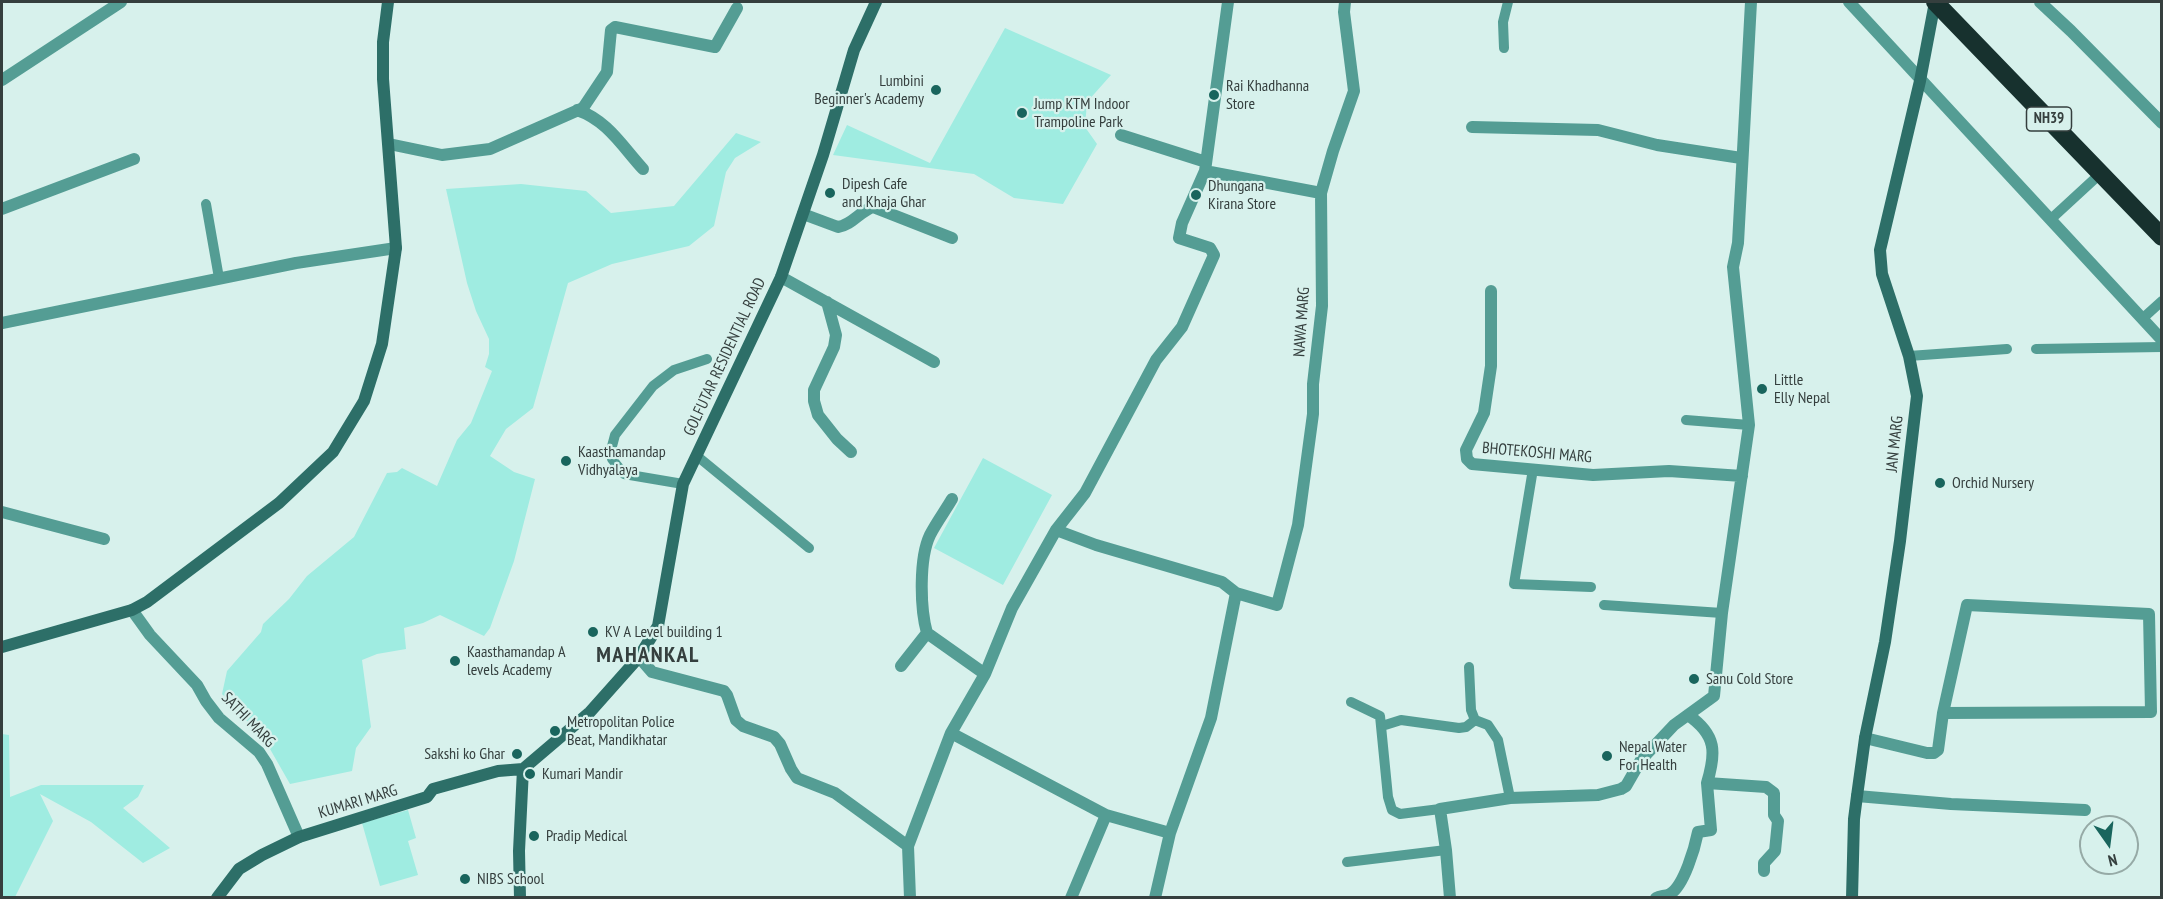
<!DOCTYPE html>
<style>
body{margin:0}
#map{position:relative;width:2163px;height:899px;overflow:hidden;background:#d7f1ec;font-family:"PT Sans Narrow",sans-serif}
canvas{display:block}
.frame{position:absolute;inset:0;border:3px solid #353f3e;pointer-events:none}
.north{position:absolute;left:2079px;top:815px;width:60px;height:60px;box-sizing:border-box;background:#d7f1ec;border:2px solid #96aaa6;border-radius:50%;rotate:166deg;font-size:16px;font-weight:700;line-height:24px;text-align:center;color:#353f3e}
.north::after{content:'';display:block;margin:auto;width:21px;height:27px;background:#19655d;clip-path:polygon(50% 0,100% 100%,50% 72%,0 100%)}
</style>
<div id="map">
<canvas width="2163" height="899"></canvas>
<div class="frame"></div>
<div class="north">N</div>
</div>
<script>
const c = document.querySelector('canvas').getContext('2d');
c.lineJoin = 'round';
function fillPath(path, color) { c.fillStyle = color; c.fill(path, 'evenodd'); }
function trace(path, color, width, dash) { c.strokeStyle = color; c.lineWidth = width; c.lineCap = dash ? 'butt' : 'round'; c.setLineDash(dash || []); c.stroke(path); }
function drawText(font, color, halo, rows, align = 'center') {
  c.font = font + ' "PT Sans Narrow",sans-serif'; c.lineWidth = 4.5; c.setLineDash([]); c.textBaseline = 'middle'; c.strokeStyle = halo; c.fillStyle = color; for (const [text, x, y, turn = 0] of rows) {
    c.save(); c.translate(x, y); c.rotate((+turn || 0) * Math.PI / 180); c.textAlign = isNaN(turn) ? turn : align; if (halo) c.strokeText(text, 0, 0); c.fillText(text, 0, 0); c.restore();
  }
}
fillPath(new Path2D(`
 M 1005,28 L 1111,75 L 1087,102 L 1085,127 L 1097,144 L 1063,204 L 1014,198 L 974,174 L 833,155 L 847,125 L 930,163 Z
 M 736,133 L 761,142 L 735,158 L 726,172 L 714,226 L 689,246 L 612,264 L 568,283 L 533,408 L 506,429 L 490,456 L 514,472 L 535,479 L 514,561 L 490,628 L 484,636 L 440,615 L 423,623 L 404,628 L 406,649 L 377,654 L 362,660 L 371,727 L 356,748 L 352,771 L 290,784 L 266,742 L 222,694 L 227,671 L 261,632 L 263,624 L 289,599 L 307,576 L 354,537 L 387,473 L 397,472 L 402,468 L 437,486 L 457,440 L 471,423 L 492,371 L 485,367 L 489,354 L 489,339 L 476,311 L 467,283 L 446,189 L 521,184 L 586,191 L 611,213 L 674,206 Z
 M 983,458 L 1052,495 L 1003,585 L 934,548 Z
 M 2,734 L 9,735 L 10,797 L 41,785 L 144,785 L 138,797 L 123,808 L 170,848 L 143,863 L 91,822 L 40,794 L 53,821 L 15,897 L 2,897 Z
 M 408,810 L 416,838 L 408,841 L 418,875 L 380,886 L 362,823 Z`), '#9fece1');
trace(new Path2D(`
 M 1504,48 L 1503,22 L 1508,2
 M 206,204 L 219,278
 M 2051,219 L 2101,173
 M 2142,319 L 2162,301
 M 2036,349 L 2162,347
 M 1909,356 L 2007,349
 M 1686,420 L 1749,425
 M 697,456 L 809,548
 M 1533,469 L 1514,584 L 1591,587
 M 683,484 L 624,474 L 612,459 L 611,450 L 615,435 L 653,386 L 674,370 L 707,359
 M 1604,605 L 1722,613
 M 1469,667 L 1471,710 L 1475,720 L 1488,725 L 1498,740 L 1510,798
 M 1351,702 L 1380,716 L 1388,797 L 1392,810 L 1400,814 L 1440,809
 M 1382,726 L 1401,720 L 1459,728 L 1466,727 L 1475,720
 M 1347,862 L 1446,850`), '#549d94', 10);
trace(new Path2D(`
 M 1849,2 L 2162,340
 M 2040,2 L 2071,31 L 2162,123
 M 2,80 L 121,2
 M 577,110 C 607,120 622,146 643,169
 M 1472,127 L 1598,130 L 1657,145 L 1741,158
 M 1121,135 L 1206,162
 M 389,144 L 442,155 L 490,149 L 583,108 L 607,72 L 611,30 L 615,27 L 715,47 L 737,8
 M 1205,171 L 1321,193
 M 2,209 L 134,159
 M 803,214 L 838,227 C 852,225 860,211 873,207 L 952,238
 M 781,277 L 934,362
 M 1491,291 L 1491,366 L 1484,413 L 1466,450 L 1467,459 L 1472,464 L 1593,475 L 1669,471 L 1742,476
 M 827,302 L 836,335 L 834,347 L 814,390 L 814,401 L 818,415 L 837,439 L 851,452
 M 2,323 L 296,263 L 396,248
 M 952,499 C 945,511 936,523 930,535 C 919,558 920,608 927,633 L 985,674
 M 2,512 L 104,539
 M 1056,530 L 1096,545 L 1222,582 L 1236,593 L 1211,718 L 1170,833 L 1155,898
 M 1236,593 L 1277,605 L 1298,525 L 1313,414 L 1313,384 L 1322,306 L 1321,193 L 1333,151 L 1354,91 L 1344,12 L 1345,2
 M 132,610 L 150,635 L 197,685 L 206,701 L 219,718 L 259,752 L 267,764 L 299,837
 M 639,657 L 652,672 L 724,691 L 727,695 L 736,720 L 743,726 L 774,737 L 780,744 L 791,769 L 797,778 L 835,793 L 908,846
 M 901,666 L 927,633
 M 1688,715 C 1717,735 1716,753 1707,783 L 1766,787 L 1774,793 L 1774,815 L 1778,821 L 1775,851 L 1764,863 L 1764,871
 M 951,733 L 1106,815 L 1170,833
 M 1865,738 L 1927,753 L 1934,753 L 1938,750 L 1943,713 L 1967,605 L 2149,614 L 2151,712 L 1943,713
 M 1857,796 L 1951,804 L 2085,810
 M 910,898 L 908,846 L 951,733 L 985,674 L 1012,608 L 1056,530 L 1085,493 L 1156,360 L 1182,327 L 1214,255 L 1210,248 L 1179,238 L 1182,223 L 1205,171 L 1228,2
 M 1071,898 L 1106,815
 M 1450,898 L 1446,850 L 1440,809 L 1510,798 L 1598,795 L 1621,789 L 1626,786 L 1641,760 L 1674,725 L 1714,696 L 1722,613 L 1749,425 L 1733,267 L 1738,243 L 1751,2
 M 1656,898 C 1660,896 1666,896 1670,894 C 1684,886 1695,847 1698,832 L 1711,830 L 1707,783`), '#549d94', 12);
trace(new Path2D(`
 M 2,647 L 132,610 L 147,602 L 279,503 L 333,452 L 364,401 L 382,344 L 396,248 L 383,79 L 383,42 L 388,2
 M 217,898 L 239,869 L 262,855 L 299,837 L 427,797 L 433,789 L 498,771 L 523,769
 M 520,898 L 519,851 L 523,769 L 590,712 L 639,657 L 658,626 L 683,484 L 781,277 L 823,155 L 854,50 L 876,2
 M 1852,898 L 1854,819 L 1857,796 L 1865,738 L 1885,642 L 1900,541 L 1917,396 L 1909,356 L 1882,274 L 1880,250 L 1920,81 L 1935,2`), '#2d6f68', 12);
trace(new Path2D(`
 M 1935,2 L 2162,237`), '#17312e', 18);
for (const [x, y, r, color] of [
 [936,90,6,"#19655d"],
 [1214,95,6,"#19655d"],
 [1022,113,6,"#19655d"],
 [830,193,6,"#19655d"],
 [1196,195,6,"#19655d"],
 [1762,389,6,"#19655d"],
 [566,461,6,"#19655d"],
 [1940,483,6,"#19655d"],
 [593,632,6,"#19655d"],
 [455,661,6,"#19655d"],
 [1694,679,6,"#19655d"],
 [555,731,6,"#19655d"],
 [517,754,6,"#19655d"],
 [1607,756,6,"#19655d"],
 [530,774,6,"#19655d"],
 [534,836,6,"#19655d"],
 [465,879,6,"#19655d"]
]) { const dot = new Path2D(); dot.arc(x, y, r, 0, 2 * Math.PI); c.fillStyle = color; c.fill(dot); trace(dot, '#d7f1ec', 2); }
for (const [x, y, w] of [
 [2049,119,45]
]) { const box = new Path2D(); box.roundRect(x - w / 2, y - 12, w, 24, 4.5); c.fillStyle = '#d7f1ec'; c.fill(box); trace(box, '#353f3e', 1.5); }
drawText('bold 15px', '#353f3e', null, [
 ["NH39",2049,119]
]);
drawText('16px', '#353f3e', '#d7f1ec', [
 ["Lumbini",924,81,"right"],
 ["Beginner's Academy",924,99,"right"],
 ["Rai Khadhanna",1226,86],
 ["Store",1226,104],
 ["Jump KTM Indoor",1034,104],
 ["Trampoline Park",1034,122],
 ["Dipesh Cafe",842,184],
 ["and Khaja Ghar",842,202],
 ["Dhungana",1208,186],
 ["Kirana Store",1208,204],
 ["Little",1774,380],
 ["Elly Nepal",1774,398],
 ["Kaasthamandap",578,452],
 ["Vidhyalaya",578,470],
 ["Orchid Nursery",1952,483],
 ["KV A Level building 1",605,632],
 ["Kaasthamandap A",467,652],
 ["levels Academy",467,670],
 ["Sanu Cold Store",1706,679],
 ["Metropolitan Police",567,722],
 ["Beat, Mandikhatar",567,740],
 ["Nepal Water",1619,747],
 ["For Health",1619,765],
 ["Sakshi ko Ghar",505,754,"right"],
 ["Kumari Mandir",542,774],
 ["Pradip Medical",546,836],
 ["NIBS School",477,879]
], 'left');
drawText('16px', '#353f3e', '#d7f1ec', [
 ["NAWA MARG",1302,322,-86],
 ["GOLFUTAR RESIDENTIAL ROAD",725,357,-65],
 ["JAN MARG",1895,444,-84],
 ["BHOTEKOSHI MARG",1537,453,5],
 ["SATHI MARG",248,720,46],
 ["KUMARI MARG",358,802,-17]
]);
c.letterSpacing = '1.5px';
drawText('bold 22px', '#353f3e', '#d7f1ec', [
 ["MAHANKAL",648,656]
]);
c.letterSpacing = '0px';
</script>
